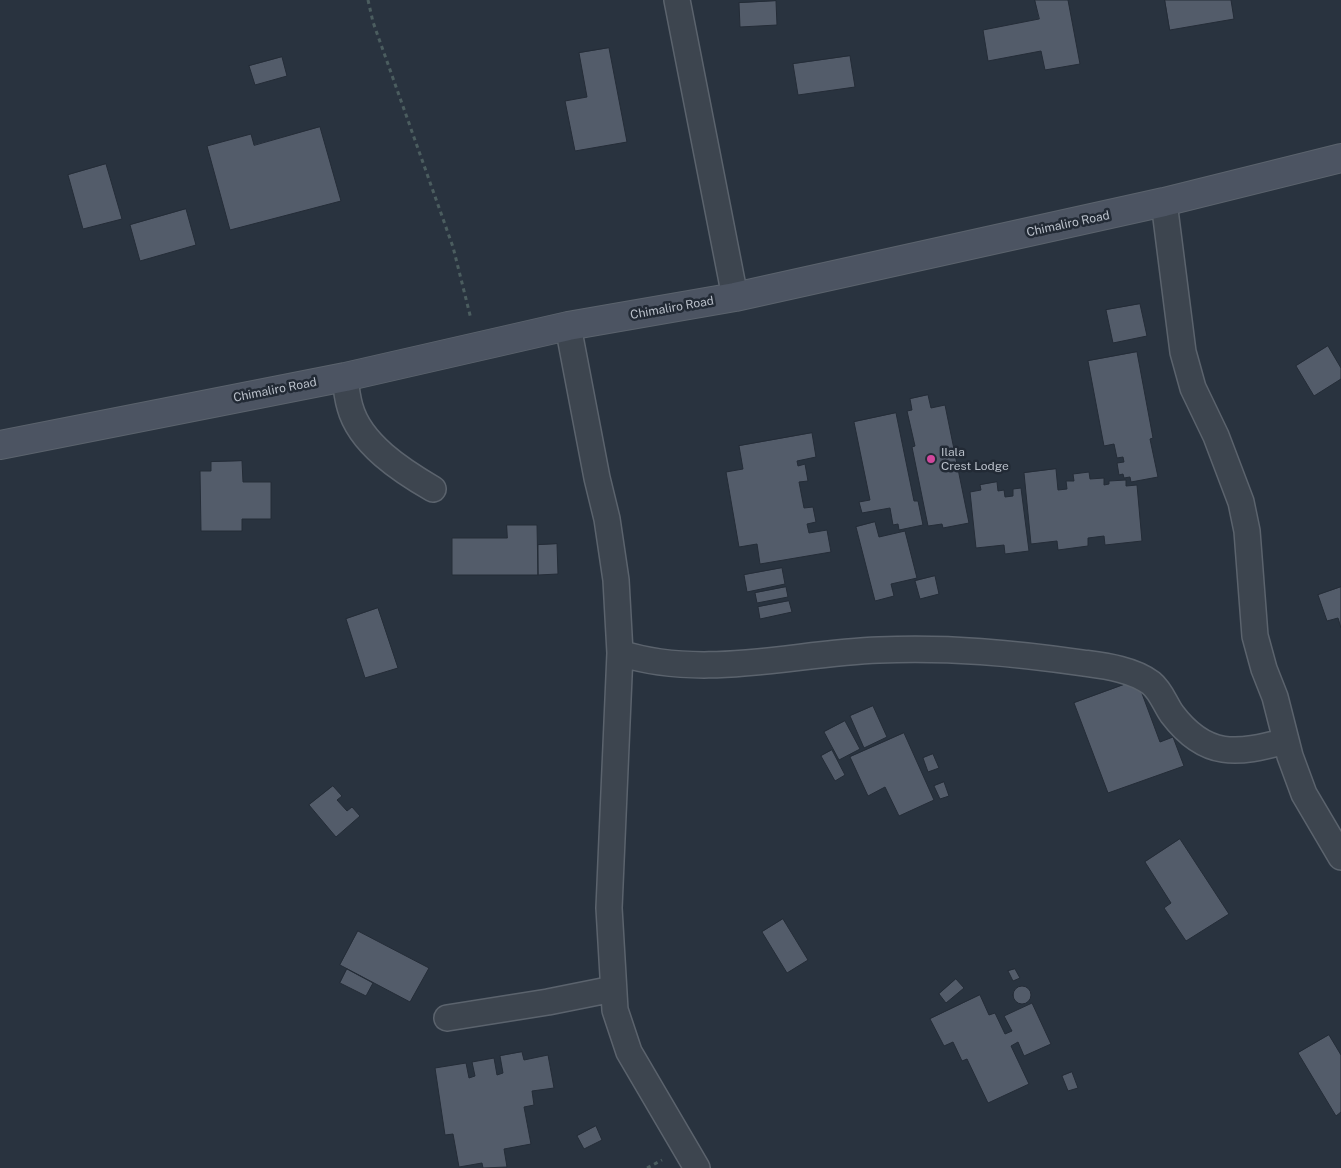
<!DOCTYPE html>
<style>
body{margin:0}
canvas{display:block;background:#29333f}
</style>
<canvas width="1341" height="1168"></canvas>
<script>
const c = document.querySelector('canvas').getContext('2d');
c.lineJoin = 'round';
function fillPath(path, color) { c.fillStyle = color; c.fill(path, 'evenodd'); }
function trace(path, color, width, dash) { c.strokeStyle = color; c.lineWidth = width; c.lineCap = dash ? 'butt' : 'round'; c.setLineDash(dash || []); c.stroke(path); }
function drawText(font, color, halo, rows, align = 'center') {
  c.font = font + ' "Public Sans",sans-serif'; c.lineWidth = 5; c.setLineDash([]); c.textBaseline = 'middle'; c.strokeStyle = halo; c.fillStyle = color; for (const [text, x, y, turn = 0] of rows) {
    c.save(); c.translate(x, y); c.rotate((+turn || 0) * Math.PI / 180); c.textAlign = isNaN(turn) ? turn : align; if (halo) c.strokeText(text, 0, 0); c.fillText(text, 0, 0); c.restore();
  }
}
const building = new Path2D(`
 M 1035,0 L 1068,0 L 1080,64 L 1045,70 L 1041,51 L 988,61 L 983,30 L 1039,19 Z
 M 1165,0 L 1231,0 L 1234,19 L 1170,30 Z
 M 776,1 L 777,25 L 740,27 L 739,3 Z
 M 609,48 L 627,142 L 575,151 L 565,101 L 587,97 L 579,53 Z
 M 850,56 L 855,87 L 798,95 L 793,64 Z
 M 282,57 L 287,76 L 255,85 L 249,66 Z
 M 320,127 L 341,201 L 230,230 L 207,146 L 251,134 L 254,145 Z
 M 106,164 L 122,219 L 83,229 L 68,175 Z
 M 186,209 L 196,245 L 140,261 L 130,225 Z
 M 1140,304 L 1147,336 L 1113,343 L 1106,310 Z
 M 1328,346 L 1341,368 L 1341,379 L 1314,396 L 1296,366 Z
 M 1137,352 L 1153,438 L 1150,439 L 1158,477 L 1131,482 L 1130,477 L 1124,478 L 1123,474 L 1119,475 L 1117,463 L 1124,462 L 1123,457 L 1117,458 L 1114,444 L 1104,446 L 1088,361 Z
 M 928,395 L 931,408 L 945,405 L 969,523 L 943,528 L 942,524 L 928,526 L 912,447 L 915,446 L 907,411 L 912,410 L 910,399 Z
 M 896,413 L 914,501 L 918,501 L 923,525 L 899,530 L 898,524 L 893,525 L 890,508 L 862,513 L 859,502 L 870,500 L 854,422 Z
 M 812,433 L 816,457 L 797,461 L 798,466 L 805,464 L 808,481 L 799,482 L 804,508 L 813,507 L 816,522 L 807,524 L 809,533 L 827,530 L 831,552 L 760,564 L 757,544 L 739,547 L 726,472 L 743,469 L 739,446 Z
 M 242,461 L 243,482 L 271,482 L 271,519 L 242,519 L 242,531 L 201,531 L 200,471 L 211,471 L 211,462 Z
 M 1056,469 L 1058,490 L 1067,489 L 1066,481 L 1074,481 L 1073,474 L 1089,472 L 1090,479 L 1104,478 L 1104,485 L 1109,484 L 1109,481 L 1126,480 L 1126,486 L 1137,485 L 1142,541 L 1105,545 L 1104,536 L 1088,538 L 1088,546 L 1058,550 L 1057,541 L 1031,544 L 1024,473 Z
 M 997,482 L 998,491 L 1004,490 L 1005,497 L 1013,496 L 1013,489 L 1021,488 L 1029,551 L 1005,554 L 1004,545 L 976,548 L 970,492 L 981,490 L 980,485 Z
 M 875,522 L 879,537 L 905,531 L 917,578 L 891,584 L 894,596 L 875,601 L 856,527 Z
 M 507,525 L 537,525 L 538,575 L 452,575 L 452,538 L 507,538 Z
 M 557,544 L 558,574 L 538,575 L 538,545 Z
 M 782,568 L 785,584 L 747,592 L 744,575 Z
 M 935,576 L 939,594 L 920,599 L 915,581 Z
 M 786,587 L 788,597 L 757,603 L 755,593 Z
 M 1341,587 L 1341,628 L 1338,618 L 1327,621 L 1318,595 Z
 M 789,601 L 792,612 L 760,619 L 758,607 Z
 M 378,608 L 398,668 L 365,678 L 346,619 Z
 M 1137,680 L 1160,742 L 1173,737 L 1184,766 L 1108,793 L 1074,703 Z
 M 873,706 L 887,737 L 864,748 L 850,716 Z
 M 845,721 L 860,749 L 839,760 L 824,732 Z
 M 904,733 L 934,800 L 899,816 L 885,787 L 868,796 L 850,757 Z
 M 832,750 L 845,775 L 835,781 L 821,756 Z
 M 933,754 L 939,768 L 928,772 L 923,758 Z
 M 944,782 L 949,796 L 940,799 L 934,786 Z
 M 333,786 L 342,796 L 337,800 L 347,811 L 352,807 L 360,816 L 336,837 L 309,805 Z
 M 1180,839 L 1229,914 L 1186,941 L 1164,908 L 1171,903 L 1145,862 Z
 M 783,919 L 808,960 L 787,973 L 762,932 Z
 M 358,931 L 429,968 L 410,1002 L 340,965 Z
 M 347,969 L 373,983 L 366,996 L 340,983 Z
 M 1015,969 L 1020,978 L 1013,981 L 1008,971 Z
 M 956,979 L 964,988 L 946,1003 L 939,994 Z
 M1013 995a9 9 0 1 1 18 0a9 9 0 1 1-18 0Z
 M 980,995 L 989,1015 L 995,1013 L 1005,1034 L 1012,1031 L 1004,1016 L 1032,1003 L 1051,1044 L 1024,1056 L 1018,1042 L 1011,1046 L 1029,1084 L 988,1103 L 967,1059 L 962,1061 L 953,1042 L 944,1046 L 930,1019 Z
 M 1329,1035 L 1341,1055 L 1341,1112 L 1336,1116 L 1298,1053 Z
 M 522,1052 L 524,1060 L 548,1055 L 554,1088 L 532,1091 L 534,1105 L 524,1107 L 531,1144 L 504,1149 L 507,1167 L 483,1168 L 482,1163 L 459,1167 L 453,1134 L 445,1135 L 435,1068 L 466,1063 L 469,1078 L 475,1076 L 472,1062 L 494,1058 L 497,1075 L 503,1073 L 500,1056 Z
 M 1072,1072 L 1078,1088 L 1068,1091 L 1062,1076 Z
 M 596,1126 L 602,1140 L 584,1149 L 577,1136 Z`);
fillPath(building, '#535c6a');
trace(building, '#242c37', 1);
const street = new Path2D(`
 M 677,0 L 735,297
 M 1164,202 L 1183,352 L 1193,388 L 1216,436 L 1241,502 L 1247,531 L 1255,636 L 1264,669 L 1275,697 L 1290,756 L 1304,794 L 1341,857
 M 568,326 L 597,478 L 607,519 L 616,580 L 620,653 L 609,908 L 615,1010 L 629,1052 L 697,1168
 M 345,377 C 346,387 347,397 350,407 C 360,444 402,471 433,489
 M 620,653 C 704,680 793,653 879,650 C 949,647 1013,653 1083,663 C 1105,666 1132,669 1151,683 C 1161,691 1165,704 1172,714 C 1206,759 1237,754 1286,741
 M 447,1018 L 548,1002 L 613,989`);
const secondary = new Path2D(`
 M 0,445 L 345,377 L 568,326 L 735,297 L 1164,202 L 1341,158`);
trace(street, '#5b636d', 28);
trace(secondary, '#5b636d', 30);
trace(new Path2D(`
 M 368,0 L 373,22 L 453,247 L 471,319
 M 647,1168 L 662,1160`), '#4b5d5f', 3, [4, 4]);
trace(street, '#3d454f', 25);
trace(secondary, '#4c5462', 28);
for (const [x, y, r, color] of [
 [931,459,5,"#d1479c"]
]) { const dot = new Path2D(); dot.arc(x, y, r, 0, 2 * Math.PI); c.fillStyle = color; c.fill(dot); trace(dot, '#222a35', 2); }
drawText('12px', '#bac0ca', '#222a35', [
 ["Chimaliro Road",1068,224,-12],
 ["Chimaliro Road",672,308,-10],
 ["Chimaliro Road",275,390,-11]
]);
drawText('12px', '#bac0ca', '#222a35', [
 ["Ilala",941,452],
 ["Crest Lodge",941,466]
], 'left');
</script>
